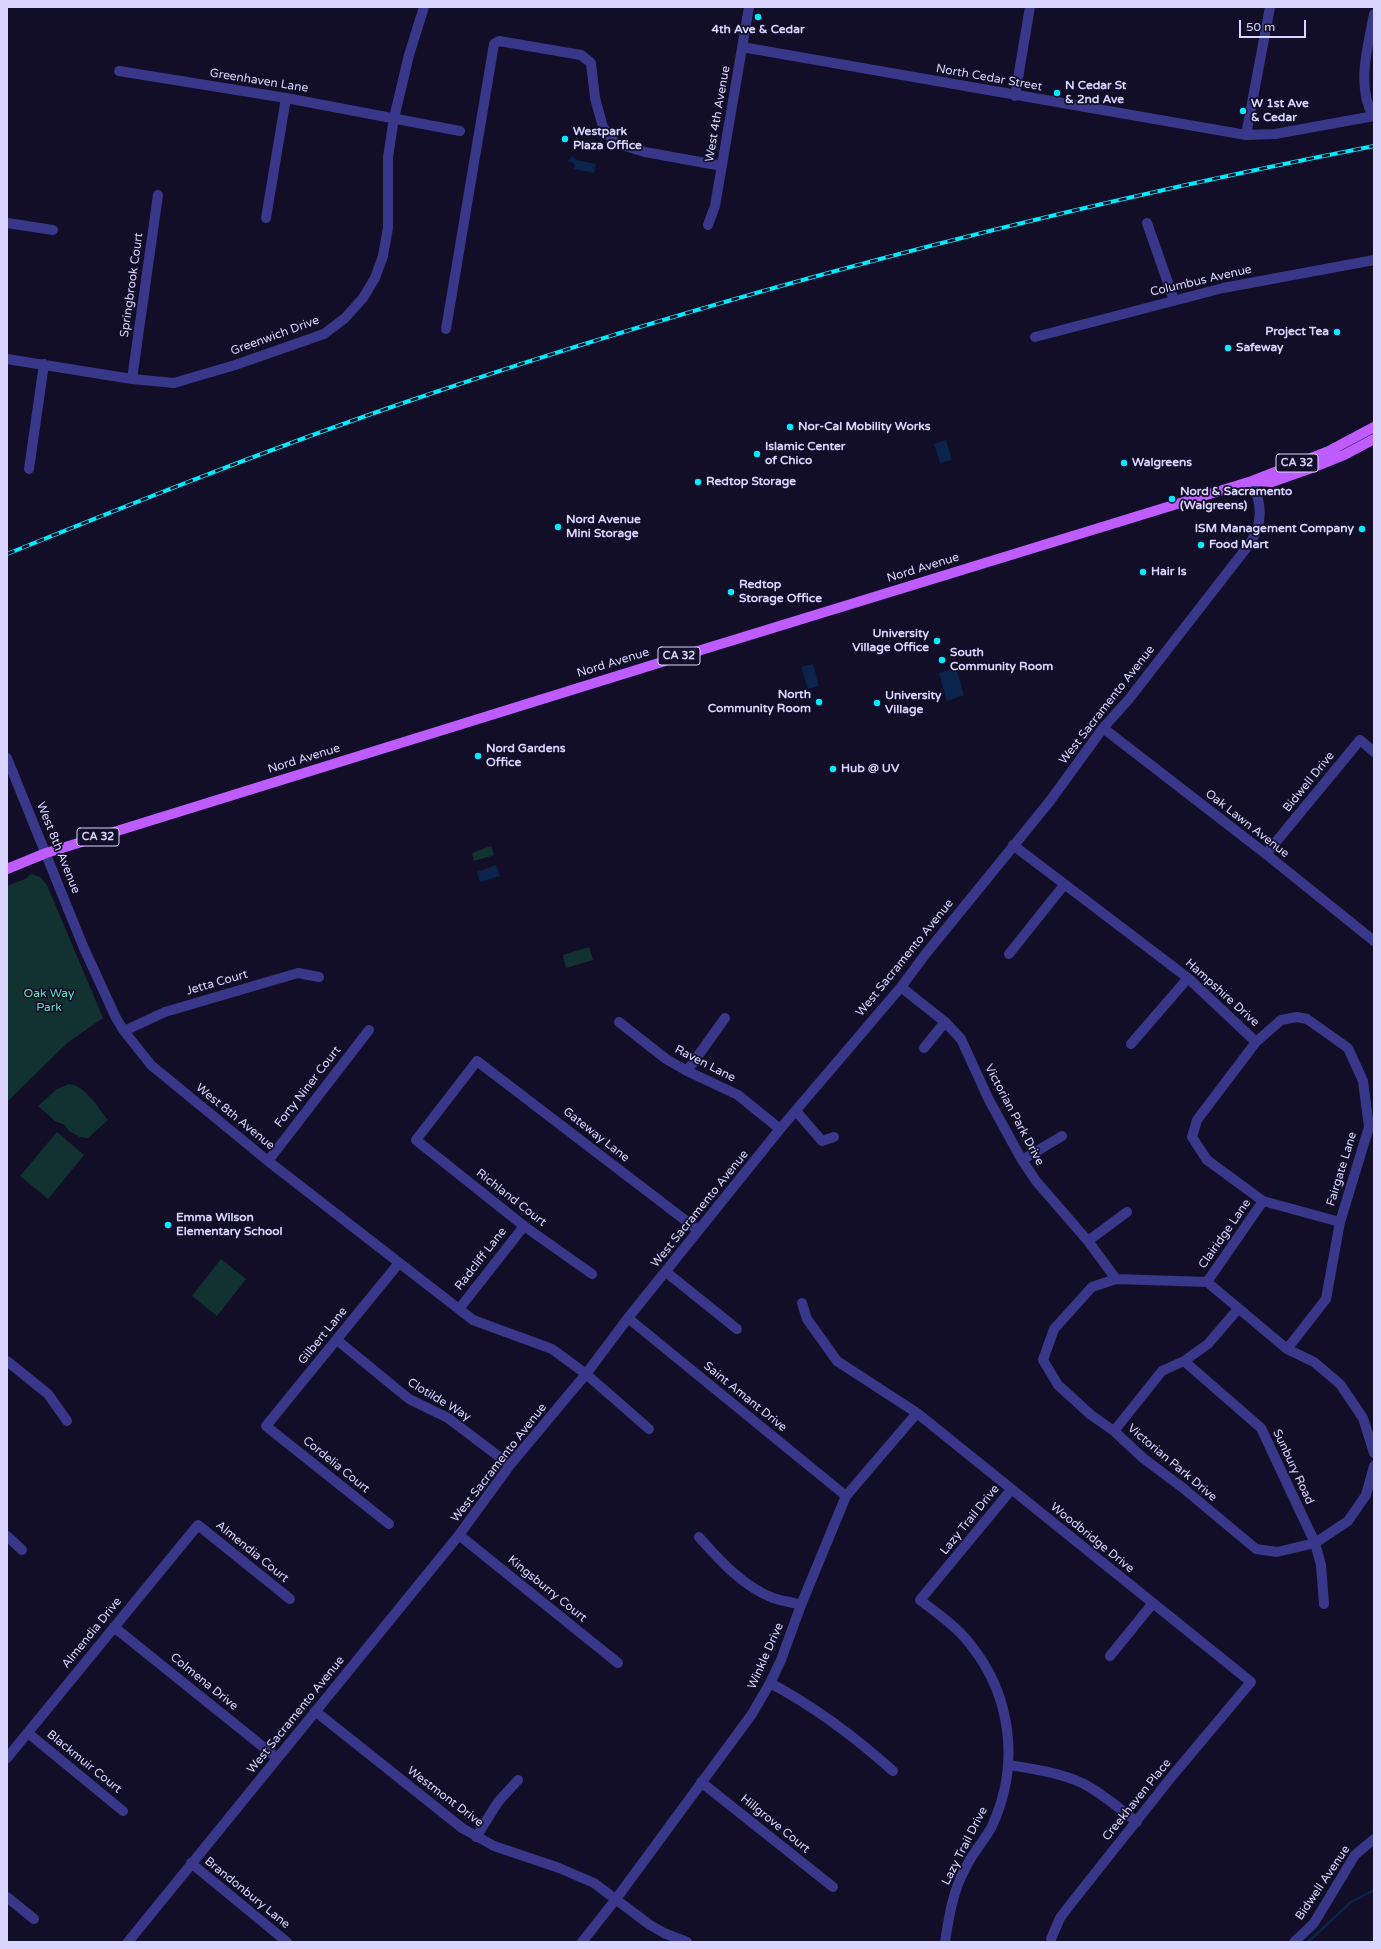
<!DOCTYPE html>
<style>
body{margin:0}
#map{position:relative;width:1381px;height:1949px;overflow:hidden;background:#120e28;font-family:"Varela Round",sans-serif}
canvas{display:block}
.frame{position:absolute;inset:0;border:8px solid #d9d5ff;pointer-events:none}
.scale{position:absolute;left:1239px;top:20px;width:67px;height:18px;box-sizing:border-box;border:2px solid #d9d5ff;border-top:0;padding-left:5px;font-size:12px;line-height:14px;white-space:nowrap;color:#d9d5ff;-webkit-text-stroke:3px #120e28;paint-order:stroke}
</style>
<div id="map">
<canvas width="1381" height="1949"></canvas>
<div class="frame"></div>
<div class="scale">50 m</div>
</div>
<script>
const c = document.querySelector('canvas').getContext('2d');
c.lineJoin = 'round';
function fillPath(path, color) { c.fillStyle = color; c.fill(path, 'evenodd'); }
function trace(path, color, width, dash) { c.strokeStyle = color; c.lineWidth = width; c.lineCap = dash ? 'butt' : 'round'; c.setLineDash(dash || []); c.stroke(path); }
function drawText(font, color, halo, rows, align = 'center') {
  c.font = font + ' "Varela Round",sans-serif'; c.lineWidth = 3.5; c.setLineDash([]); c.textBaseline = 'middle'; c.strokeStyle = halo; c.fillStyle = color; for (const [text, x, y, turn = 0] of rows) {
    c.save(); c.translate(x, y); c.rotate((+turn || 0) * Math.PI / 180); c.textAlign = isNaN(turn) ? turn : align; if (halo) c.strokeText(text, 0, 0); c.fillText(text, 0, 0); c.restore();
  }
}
fillPath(new Path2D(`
 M 491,846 L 494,855 L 474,861 L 472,853 Z
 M 31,874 L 40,877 L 47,885 L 103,1018 L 67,1043 L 7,1102 L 7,886 L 25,879 Z
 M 589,947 L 593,960 L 566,968 L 563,955 Z
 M 69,1084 C 85,1085 98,1108 108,1120 L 88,1138 L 80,1137 L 69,1131 L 65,1125 L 55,1121 L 38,1106 L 57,1089 Z
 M 57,1132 L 84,1155 L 48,1199 L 20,1176 Z
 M 221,1259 L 246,1279 L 217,1316 L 192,1296 Z`), '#113230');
fillPath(new Path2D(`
 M 572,156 L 576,160 L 596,164 L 594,173 L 574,169 L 575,164 L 568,161 Z
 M 946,440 L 952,460 L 940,463 L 934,444 Z
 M 813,664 L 819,686 L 808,689 L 801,667 Z
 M 956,668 L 964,695 L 947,701 L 939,673 Z
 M 496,865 L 500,876 L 480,882 L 477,872 Z`), '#0a244b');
trace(new Path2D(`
 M 1308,1942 L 1351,1902 L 1374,1890`), '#0a244b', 2.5);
trace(new Path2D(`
 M 742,47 L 1246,135 L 1275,134 L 1374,116
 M 119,71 L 286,98 L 460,131
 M 1015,96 L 1030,7
 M 1373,116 C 1356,85 1368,47 1374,14
 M 1246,135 L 1270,7
 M 266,218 L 286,98
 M 7,223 L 53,230
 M 1147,223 L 1174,300
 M 708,225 L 715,206 L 749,7
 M 446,329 L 494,44 L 499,41 L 581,55 L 591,63 L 595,98 L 603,127 L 615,143 L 645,152 L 722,166
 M 1035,337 L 1223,288 L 1374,260
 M 7,359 L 132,379 L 174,383 L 235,365 L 324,334 L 345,318 L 363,298 L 375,278 L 383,256 L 388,228 L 388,157 L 394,118 L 409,55 L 424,7
 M 132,379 L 158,195
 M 29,469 L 44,364
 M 1103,728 L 1266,854 L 1374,941
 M 7,758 L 83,946 L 116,1018 L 124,1031 L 151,1065 L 268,1161 L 473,1320 L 552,1349 L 586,1374 L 649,1429
 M 1013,845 L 1188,978 L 1256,1042
 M 1266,854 L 1360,740 L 1374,752
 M 1009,954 L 1064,885
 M 901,987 L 945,1022 L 961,1039 L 989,1100 L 1022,1160 L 1036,1181 L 1088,1241 L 1116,1279
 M 619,1022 L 666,1059 L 687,1071 L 738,1095 L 780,1129
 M 124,1031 L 165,1012 L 298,973 L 319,977
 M 1131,1044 L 1188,978
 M 924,1048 L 945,1022
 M 687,1071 L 725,1018
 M 796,1111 L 822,1141 L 834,1137
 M 1022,1160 L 1062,1136
 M 268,1161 L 369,1030
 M 1088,1241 L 1127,1212
 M 666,1272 L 737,1329
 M 592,1274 L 524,1226 L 416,1140 L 477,1061 L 698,1230
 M 1207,1282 L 1263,1201
 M 802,1303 L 807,1319 L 837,1361 L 917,1413 L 1251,1682 L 1173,1775 L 1073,1901 L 1060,1918 L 1051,1939
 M 459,1309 L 524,1226
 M 628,1318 L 846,1496
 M 337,1340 L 409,1399 L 448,1418 L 510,1465
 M 1287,1349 L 1326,1299 L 1340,1222 L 1369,1127 L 1363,1081 L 1348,1048 L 1307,1019 L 1297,1017 L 1281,1020 L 1256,1042 L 1197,1120 L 1192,1137 L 1207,1160 L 1263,1201 L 1340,1222
 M 7,1361 L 48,1394 L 67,1421
 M 1184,1361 L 1261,1428 L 1315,1543 L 1321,1565 L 1324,1604
 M 1114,1431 L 1162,1371 L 1184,1361 L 1208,1344 L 1238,1309
 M 1374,1453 L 1363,1418 L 1340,1384 L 1314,1362 L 1287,1349 L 1207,1282 L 1116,1279 L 1092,1287 L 1054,1329 L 1043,1360 L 1058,1385 L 1091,1415 L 1114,1431 L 1143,1458 L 1183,1488 L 1256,1549 L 1277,1552 L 1315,1543 L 1348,1521 L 1366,1495 L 1374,1466
 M 389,1524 L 266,1426 L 399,1263
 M 459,1535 L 618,1663
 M 7,1536 L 22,1550
 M 699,1537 C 719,1560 744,1587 773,1598 C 782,1601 792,1602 801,1605
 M 114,1627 L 277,1758
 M 1110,1656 L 1153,1603
 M 770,1683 C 817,1708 854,1736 893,1771
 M 315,1711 L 462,1828 L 494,1846 L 559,1868 L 594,1883 L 650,1925 L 664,1933 L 687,1942
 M 28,1733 L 123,1811
 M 7,1758 L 198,1525 L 290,1599
 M 1009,1765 C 1034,1769 1061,1773 1084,1784 C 1103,1794 1120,1809 1137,1822
 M 701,1782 L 833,1887
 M 476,1837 L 498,1802 L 518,1780
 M 191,1863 L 287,1942
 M 7,1897 L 34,1919
 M 128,1942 L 459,1535 L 510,1465 L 586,1374 L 628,1318 L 780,1129 L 901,987 L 924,956 L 1050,801 L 1103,728 L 1129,699 L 1248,546 C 1264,524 1262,504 1252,481
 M 582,1942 L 616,1899 L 752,1714 L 770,1683 L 781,1660 L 801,1605 L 846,1496 L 917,1413
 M 945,1942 C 949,1916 953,1890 966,1867 C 973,1852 985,1840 992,1826 C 1020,1765 1012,1696 970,1644 C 957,1627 937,1613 920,1600 L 1011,1490
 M 1294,1942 L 1314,1923 L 1355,1855 L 1374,1839`), '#383789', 10);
trace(new Path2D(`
 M 1254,481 L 1272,482 L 1309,469 L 1344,455 L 1374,439
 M 7,869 L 46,853 L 662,662 L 1252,481 L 1329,451 L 1374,427`), '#be5cff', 10);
const rail = new Path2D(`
 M 7,554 C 138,501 269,449 403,403 C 720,295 1045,210 1374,146`);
trace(rail, '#01ecff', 4);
trace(rail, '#120e28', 2.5, [8]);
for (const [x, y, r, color] of [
 [758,17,4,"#01ecff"],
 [1057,93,4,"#01ecff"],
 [1243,111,4,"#01ecff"],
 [565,139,4,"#01ecff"],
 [1337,332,4,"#01ecff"],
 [1228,348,4,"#01ecff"],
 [790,427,4,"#01ecff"],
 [757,454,4,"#01ecff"],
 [1124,463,4,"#01ecff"],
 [698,482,4,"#01ecff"],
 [1172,499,4,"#01ecff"],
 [558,527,4,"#01ecff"],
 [1362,529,4,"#01ecff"],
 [1201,545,4,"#01ecff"],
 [1143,572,4,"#01ecff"],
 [731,592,4,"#01ecff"],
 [937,641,4,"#01ecff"],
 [942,660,4,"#01ecff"],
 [819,702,4,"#01ecff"],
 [877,703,4,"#01ecff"],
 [478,756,4,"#01ecff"],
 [833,769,4,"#01ecff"],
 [168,1225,4,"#01ecff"]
]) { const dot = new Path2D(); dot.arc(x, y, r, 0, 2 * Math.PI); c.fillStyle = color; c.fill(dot); trace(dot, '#120e28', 1.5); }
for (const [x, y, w] of [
 [1297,463,42],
 [679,656,42],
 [98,837,42]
]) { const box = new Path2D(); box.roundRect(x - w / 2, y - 9, w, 18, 3); c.fillStyle = '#120e28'; c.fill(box); trace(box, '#d9d5ff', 1); }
drawText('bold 11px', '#d9d5ff', null, [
 ["CA 32",1297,463],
 ["CA 32",679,656],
 ["CA 32",98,837]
]);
drawText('bold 12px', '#d9d5ff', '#120e28', [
 ["4th Ave & Cedar",758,30,"center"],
 ["N Cedar St",1065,86],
 ["& 2nd Ave",1065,100],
 ["W 1st Ave",1251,104],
 ["& Cedar",1251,118],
 ["Westpark",573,132],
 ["Plaza Office",573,146],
 ["Project Tea",1329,332,"right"],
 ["Safeway",1236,348],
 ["Nor-Cal Mobility Works",798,427],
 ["Islamic Center",765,447],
 ["of Chico",765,461],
 ["Walgreens",1132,463],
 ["Redtop Storage",706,482],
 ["Nord & Sacramento",1180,492],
 ["(Walgreens)",1180,506],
 ["Nord Avenue",566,520],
 ["Mini Storage",566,534],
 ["ISM Management Company",1354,529,"right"],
 ["Food Mart",1209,545],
 ["Hair Is",1151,572],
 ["Redtop",739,585],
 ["Storage Office",739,599],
 ["University",929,634,"right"],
 ["Village Office",929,648,"right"],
 ["South",950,653],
 ["Community Room",950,667],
 ["North",811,695,"right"],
 ["Community Room",811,709,"right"],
 ["University",885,696],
 ["Village",885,710],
 ["Nord Gardens",486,749],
 ["Office",486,763],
 ["Hub @ UV",841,769],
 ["Emma Wilson",176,1218],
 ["Elementary School",176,1232]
], 'left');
drawText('12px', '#d9d5ff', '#120e28', [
 ["North Cedar Street",989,78,10],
 ["Greenhaven Lane",259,81,9],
 ["West 4th Avenue",718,114,-80],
 ["Columbus Avenue",1201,281,-13],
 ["Springbrook Court",132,285,-82],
 ["Greenwich Drive",275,336,-20],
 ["Nord Avenue",923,568,-17],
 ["Nord Avenue",613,663,-17],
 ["West Sacramento Avenue",1107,705,-52],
 ["Nord Avenue",304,759,-17],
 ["Bidwell Drive",1309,782,-51],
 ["Oak Lawn Avenue",1247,824,38],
 ["West 8th Avenue",58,848,68],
 ["West Sacramento Avenue",905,958,-51],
 ["Jetta Court",217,983,-16],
 ["Hampshire Drive",1222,993,42],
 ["Raven Lane",705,1064,27],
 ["Forty Niner Court",308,1087,-52],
 ["Victorian Park Drive",1014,1115,62],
 ["West 8th Avenue",235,1117,39],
 ["Gateway Lane",596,1135,38],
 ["Fairgate Lane",1342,1169,-73],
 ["Richland Court",511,1198,38],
 ["West Sacramento Avenue",700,1209,-51],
 ["Clairidge Lane",1225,1234,-55],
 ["Radcliff Lane",481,1259,-52],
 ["Gilbert Lane",323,1336,-51],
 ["Saint Amant Drive",745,1397,39],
 ["Clotilde Way",439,1400,31],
 ["West Sacramento Avenue",499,1463,-52],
 ["Victorian Park Drive",1172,1463,40],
 ["Cordelia Court",336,1465,39],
 ["Sunbury Road",1293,1467,65],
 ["Lazy Trail Drive",970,1520,-51],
 ["Woodbridge Drive",1092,1538,39],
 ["Almendia Court",252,1552,39],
 ["Kingsburry Court",547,1589,39],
 ["Almendia Drive",92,1633,-51],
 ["Winkle Drive",766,1656,-66],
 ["Colmena Drive",204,1682,39],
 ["West Sacramento Avenue",296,1715,-51],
 ["Blackmuir Court",84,1762,39],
 ["Westmont Drive",445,1797,37],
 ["Creekhaven Place",1137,1800,-51],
 ["Hillgrove Court",775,1824,39],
 ["Lazy Trail Drive",965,1846,-63],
 ["Bidwell Avenue",1323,1883,-56],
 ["Brandonbury Lane",247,1893,39]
]);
drawText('12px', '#5be5bf', '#120e28', [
 ["Oak Way",49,994],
 ["Park",49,1008]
]);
</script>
